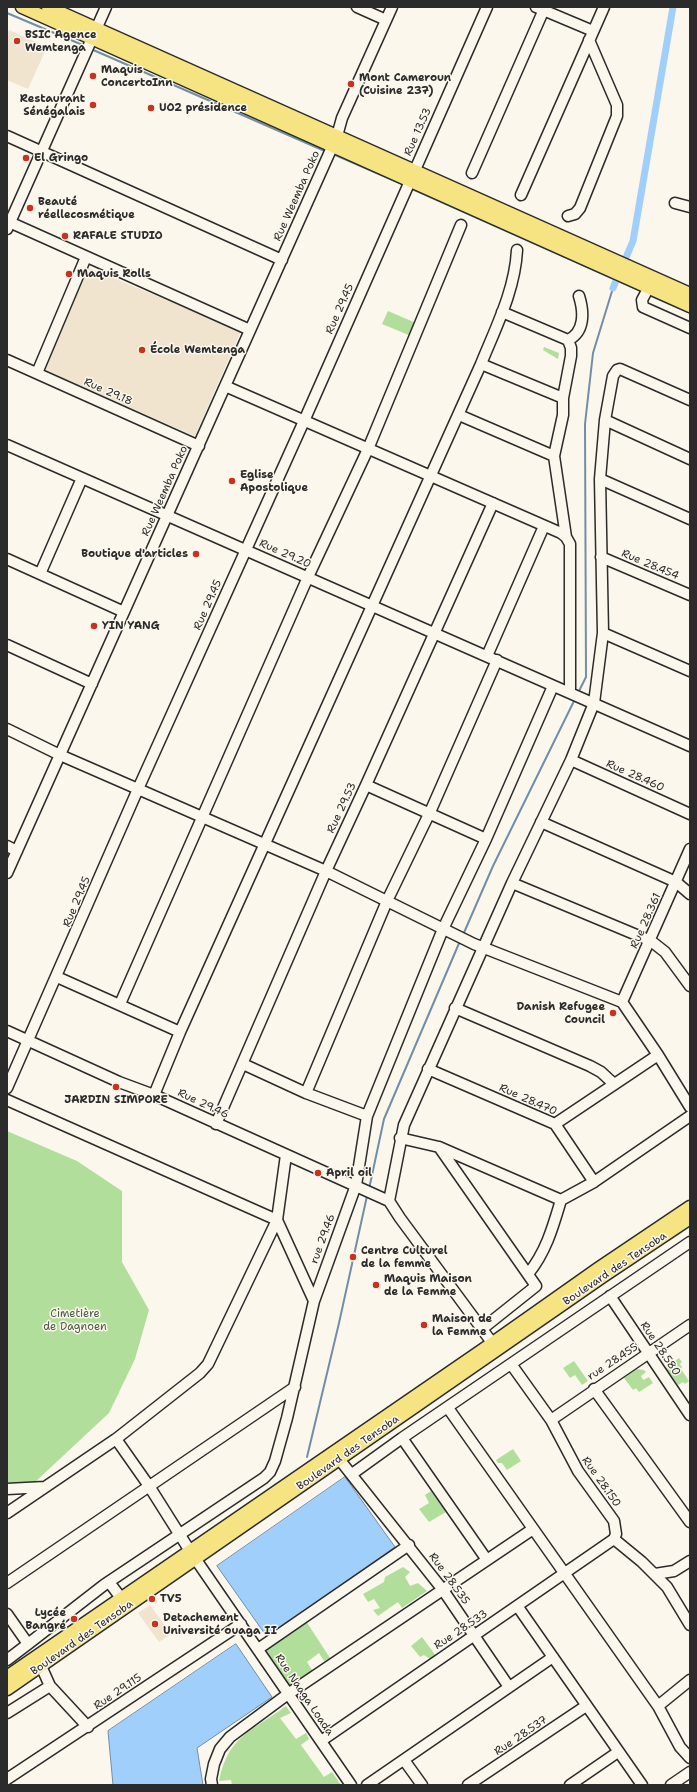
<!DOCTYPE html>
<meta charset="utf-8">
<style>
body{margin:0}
#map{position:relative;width:697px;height:1792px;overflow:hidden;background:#fbf7ec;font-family:"Shantell Sans",sans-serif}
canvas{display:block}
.frame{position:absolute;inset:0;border:8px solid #2b2b2b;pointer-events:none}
</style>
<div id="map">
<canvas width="697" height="1792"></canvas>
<div class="frame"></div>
</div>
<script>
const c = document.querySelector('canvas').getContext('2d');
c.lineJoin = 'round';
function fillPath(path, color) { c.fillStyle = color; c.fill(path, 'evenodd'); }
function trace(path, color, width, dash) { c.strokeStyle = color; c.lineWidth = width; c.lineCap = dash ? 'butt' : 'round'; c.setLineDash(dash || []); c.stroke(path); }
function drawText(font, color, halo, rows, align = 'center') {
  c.font = font + ' "Shantell Sans",sans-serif'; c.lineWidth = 3; c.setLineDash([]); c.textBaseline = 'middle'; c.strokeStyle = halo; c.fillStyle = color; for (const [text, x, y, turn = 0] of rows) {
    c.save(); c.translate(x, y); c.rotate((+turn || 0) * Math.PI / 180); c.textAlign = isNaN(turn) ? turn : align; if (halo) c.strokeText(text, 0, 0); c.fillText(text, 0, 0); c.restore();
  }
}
fillPath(new Path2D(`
 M 9,30 L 47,47 L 28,89 L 7,80 L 7,34 Z
 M 87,267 L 241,331 L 195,436 L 43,370 Z
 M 150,1605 L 171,1634 L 159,1642 L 138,1613 Z`), '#f0e4cf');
fillPath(new Path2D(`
 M 388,311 L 416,323 L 411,336 L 382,324 Z
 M 544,347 L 559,353 L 558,359 L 543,350 Z
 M 7,1131 L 77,1161 L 122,1191 L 122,1262 L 149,1310 L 135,1359 L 109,1413 L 34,1483 L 7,1483 Z
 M 679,1358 L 682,1362 L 680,1364 L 682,1367 L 681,1369 L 689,1381 L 685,1384 L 683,1382 L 678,1385 L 666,1368 Z
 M 574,1361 L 588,1381 L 582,1385 L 575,1375 L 570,1378 L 563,1368 Z
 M 637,1369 L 644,1370 L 646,1372 L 641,1376 L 643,1380 L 649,1377 L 653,1383 L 639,1392 L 636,1388 L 633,1390 L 624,1378 Z
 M 513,1449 L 521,1461 L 507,1470 L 502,1463 L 498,1463 L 496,1460 Z
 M 431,1491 L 446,1512 L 429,1522 L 419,1509 L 429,1503 L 425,1495 Z
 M 403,1567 L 410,1572 L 405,1577 L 410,1586 L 418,1583 L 427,1591 L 402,1608 L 398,1602 L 378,1616 L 373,1610 L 380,1608 L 374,1599 L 368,1602 L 363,1594 L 384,1582 L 385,1577 Z
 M 306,1621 L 330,1658 L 324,1661 L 319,1653 L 307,1662 L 315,1675 L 289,1686 L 265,1649 Z
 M 422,1637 L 436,1656 L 430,1659 L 424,1655 L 420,1657 L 411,1646 Z
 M 286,1706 L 291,1713 L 280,1718 L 296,1739 L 306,1733 L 309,1739 L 301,1745 L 324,1777 L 332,1772 L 341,1785 L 232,1785 L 231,1780 L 219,1781 C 228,1735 253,1731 286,1706 Z`), '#b2de9b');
const water = new Path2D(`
 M 345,1477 L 395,1547 L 267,1637 L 217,1566 Z
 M 236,1644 L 272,1697 L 197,1748 L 203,1785 L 113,1785 L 108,1731 Z`);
fillPath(water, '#a1cffc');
trace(water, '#728da8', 1);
trace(new Path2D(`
 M 7,13 L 85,46
 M 91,49 L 327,152
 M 333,154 L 404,185
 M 410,188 L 643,292
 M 649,295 L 690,313
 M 578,693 L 586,677 L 585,424 L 593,353 L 613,288
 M 463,935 L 493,866 L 575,699
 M 369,1189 L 384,1119 L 460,941
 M 307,1457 L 339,1323 L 367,1196`), '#728da8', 2);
trace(new Path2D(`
 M 613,288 L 633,241 L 673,7`), '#a1cffc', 7);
const minor = new Path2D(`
 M 357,7 L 386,20
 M 536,7 L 593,31
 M 7,136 L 282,260
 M 472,173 L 545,7
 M 521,195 L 604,7
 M 675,203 L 690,207
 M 568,216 L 575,214 L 580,208 L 617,116 L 617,105 L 589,40
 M 7,221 L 250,330
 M 7,229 L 106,7
 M 649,287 L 642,300 L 643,307 L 690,328
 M 502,312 L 568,340 C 585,332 584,312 579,296
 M 7,360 L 199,446
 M 481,364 L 563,398
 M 37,373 L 86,257
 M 225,386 L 561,533 L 566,537 L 570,544 L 570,693
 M 459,415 L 554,456
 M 605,420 L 690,459
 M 7,445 L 690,746
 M 600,479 L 690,519
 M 566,537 L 554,456 L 563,415 L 563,398 L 571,356 L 571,348 L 568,340
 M 601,557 L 690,595
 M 7,559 L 124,612
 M 40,574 L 82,478
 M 603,633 L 690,671
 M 7,645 L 92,684
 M 487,656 L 544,526
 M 7,729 L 60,755 L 326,871 L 474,944 L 622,1002 L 658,1055 L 690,1107
 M 571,760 L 690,814
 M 366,785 L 486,839
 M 541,822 L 676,882 L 690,894
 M 7,846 L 17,851
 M 7,873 L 337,136 L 342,118 L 392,7
 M 512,883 L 651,941 L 665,952 L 690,986
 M 57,977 L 180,1032
 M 622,1002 L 690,849
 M 120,1004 L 308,577 L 368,449 L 461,225
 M 455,1008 L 590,1066 L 601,1072 L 614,1084
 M 7,1031 L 119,1082 L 154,1095 L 389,1201
 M 243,1064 L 306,1093 L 367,1116
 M 428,1069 L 555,1124 L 594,1182
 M 7,1088 L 138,789 L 304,421 L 487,7
 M 306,1093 L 387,901 L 431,810 L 497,660
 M 154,1095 L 180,1032 L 481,364 C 496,327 515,290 517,250
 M 7,1100 L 277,1220 L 208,1364 L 200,1373 L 116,1439 L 7,1513
 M 216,1124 L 326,871 L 366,785 L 493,503
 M 555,1124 L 658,1055
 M 400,1138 L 439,1147 L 561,1200 C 553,1227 546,1252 528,1274
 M 439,1147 L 536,1286 L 482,1329
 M 286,1155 L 277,1220 L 314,1301
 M 561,1200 L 594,1182 L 690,1116
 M 610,1296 L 690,1415
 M 496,1348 L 400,1218 L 389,1201 L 404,1125 L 512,883 L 571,760 L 594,703 L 603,633 L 600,479 L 605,420 L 613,376 L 617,370 L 620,369 L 690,400
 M 511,1364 L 551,1420 L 578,1471 L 614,1521 L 616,1534 L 614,1539 L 642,1562 L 667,1587 L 690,1625
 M 594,1389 L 690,1522
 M 448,1408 L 658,1706 L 680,1747 L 690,1758
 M 551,1420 L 690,1325
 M 402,1438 L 487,1560
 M 116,1439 L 149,1486 L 190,1551 L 351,1785
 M 339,1459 L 443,1590 L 509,1687
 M 352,1474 L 402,1438 L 690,1242
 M 7,1489 L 45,1487
 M 655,1574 L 674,1571 L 690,1561
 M 109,1582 L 121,1598
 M 7,1583 L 295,1387
 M 518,1607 L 642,1785
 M 7,1614 L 28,1644 L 7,1660
 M 28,1644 L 104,1585 L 264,1478 L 270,1472 L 275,1461 L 287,1418 L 314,1301 L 356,1185 L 367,1116 L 443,929 L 486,839 L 553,686
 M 258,1649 L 409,1545
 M 41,1666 L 50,1686 L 88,1727
 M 658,1706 L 690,1680
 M 7,1713 L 50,1686
 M 321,1741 L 614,1539
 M 404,1760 L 422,1785
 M 7,1779 L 241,1624
 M 212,1785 L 211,1779 L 214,1764 L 220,1749 L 230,1737 L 288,1694 L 533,1529
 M 367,1785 L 553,1657
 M 468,1785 L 586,1706
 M 570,1785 L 618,1752
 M 671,1785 L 690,1772`);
const major = new Path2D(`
 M 22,7 L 690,306
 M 48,7 L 690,294
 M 7,1677 L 493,1343 L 598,1269 L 690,1207
 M 7,1689 L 603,1276 L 690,1218`);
trace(minor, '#2b2b2b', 13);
trace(major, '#2b2b2b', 15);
trace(minor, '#fbf7ec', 10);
trace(major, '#f6e381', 12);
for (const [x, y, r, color] of [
 [17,41,4,"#c8321e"],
 [93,76,4,"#c8321e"],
 [351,84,4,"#c8321e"],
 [93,105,4,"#c8321e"],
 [151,108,4,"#c8321e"],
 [26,158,4,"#c8321e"],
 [30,208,4,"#c8321e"],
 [65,236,4,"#c8321e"],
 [69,274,4,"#c8321e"],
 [142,350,4,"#c8321e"],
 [232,481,4,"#c8321e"],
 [196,554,4,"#c8321e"],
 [94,626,4,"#c8321e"],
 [613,1013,4,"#c8321e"],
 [116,1087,4,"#c8321e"],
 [318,1173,4,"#c8321e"],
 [353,1257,4,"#c8321e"],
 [376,1285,4,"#c8321e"],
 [424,1325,4,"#c8321e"],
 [152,1599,4,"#c8321e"],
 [74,1619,4,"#c8321e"],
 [155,1624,4,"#c8321e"]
]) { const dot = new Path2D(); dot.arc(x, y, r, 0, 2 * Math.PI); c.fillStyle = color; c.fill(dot); trace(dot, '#fbf7ec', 1.5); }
drawText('bold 11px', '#2b2b2b', '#fbf7ec', [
 ["BSIC Agence",25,35],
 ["Wemtenga",25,48],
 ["Maquis",101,70],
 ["ConcertoInn",101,83],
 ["Mont Cameroun",359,78],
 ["(Cuisine 237)",359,91],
 ["Restaurant",85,99,"right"],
 ["Sénégalais",85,112,"right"],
 ["UO2 présidence",159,108],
 ["El Gringo",34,158],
 ["Beauté",38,202],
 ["réellecosmétique",38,215],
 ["RAFALE STUDIO",73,236],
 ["Maquis Rolls",77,274],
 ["École Wemtenga",150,350],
 ["Eglise",240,475],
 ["Apostolique",240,488],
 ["Boutique d'articles",188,554,"right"],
 ["YIN YANG",102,626],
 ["Danish Refugee",605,1007,"right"],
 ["Council",605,1020,"right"],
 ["JARDIN SIMPORE",116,1100,"center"],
 ["April oil",326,1173],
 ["Centre Culturel",361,1251],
 ["de la femme",361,1264],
 ["Maquis Maison",384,1279],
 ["de la Femme",384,1292],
 ["Maison de",432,1319],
 ["la Femme",432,1332],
 ["TV5",160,1599],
 ["Lycée",66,1613,"right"],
 ["Bangré",66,1626,"right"],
 ["Detachement",163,1618],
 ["Université ouaga II",163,1631]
], 'left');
drawText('11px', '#2b2b2b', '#fbf7ec', [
 ["Rue 13.53",418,132,-66],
 ["Rue Weemba Poko",297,196,-66],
 ["Rue 29.45",340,309,-66],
 ["Rue 29.18",108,392,24],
 ["Rue Weemba Poko",165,491,-66],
 ["Rue 29.20",285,554,24],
 ["Rue 28.454",650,565,23],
 ["Rue 29.45",208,605,-66],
 ["Rue 28.460",635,776,24],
 ["Rue 29.53",342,808,-65],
 ["Rue 29.45",77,902,-67],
 ["Rue 28.361",646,921,-66],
 ["Rue 28.470",528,1100,24],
 ["Rue 29.46",203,1104,25],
 ["rue 29.46",323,1239,-70],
 ["Boulevard des Tensoba",615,1269,-34],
 ["Rue 28.580",660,1349,56],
 ["rue 28.455",613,1362,-33],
 ["Boulevard des Tensoba",348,1453,-35],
 ["Rue 28.150",601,1482,55],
 ["Rue 28.535",449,1579,54],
 ["Rue 28.533",461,1630,-34],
 ["Boulevard des Tensoba",82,1638,-35],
 ["Rue 29.115",118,1692,-34],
 ["Rue Naaga Loada",304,1695,56],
 ["Rue 28.537",521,1736,-34]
]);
drawText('11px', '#4d5847', '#fbf7ec', [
 ["Cimetière",75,1314],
 ["de Dagnoen",75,1327]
]);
</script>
